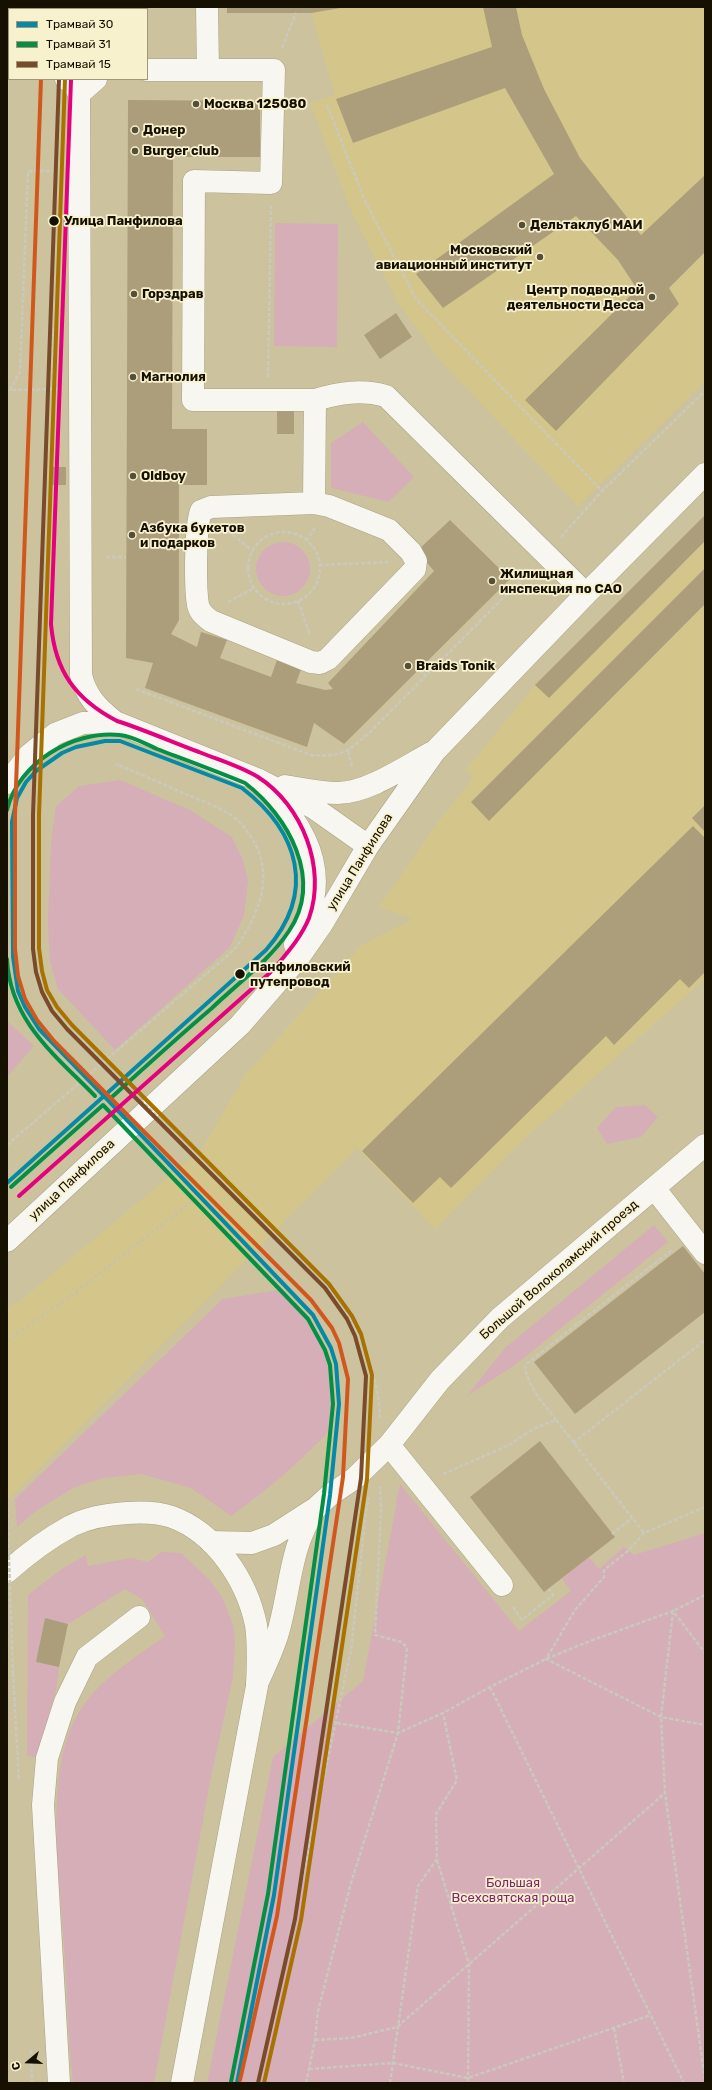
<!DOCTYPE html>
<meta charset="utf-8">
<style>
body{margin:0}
#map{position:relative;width:712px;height:2090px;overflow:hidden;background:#ccc39e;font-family:Rubik,sans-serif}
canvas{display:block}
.frame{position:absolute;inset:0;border:8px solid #161000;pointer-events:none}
.legend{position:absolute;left:8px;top:8px;width:140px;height:72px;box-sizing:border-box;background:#f8f1ce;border:1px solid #9e977c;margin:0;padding:5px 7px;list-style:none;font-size:12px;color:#161000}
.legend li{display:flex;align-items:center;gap:8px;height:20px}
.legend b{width:20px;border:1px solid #9e977c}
.north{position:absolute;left:8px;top:2042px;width:40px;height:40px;-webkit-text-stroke:3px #f8f1ce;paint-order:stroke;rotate:251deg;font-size:11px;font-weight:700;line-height:16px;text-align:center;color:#161000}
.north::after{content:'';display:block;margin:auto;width:14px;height:18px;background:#161000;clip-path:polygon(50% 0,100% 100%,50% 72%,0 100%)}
</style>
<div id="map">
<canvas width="712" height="2090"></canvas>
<div class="frame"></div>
<ul class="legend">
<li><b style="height:5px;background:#048aa5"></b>Трамвай 30</li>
<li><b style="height:5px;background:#039045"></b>Трамвай 31</li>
<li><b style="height:5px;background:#7a4b2a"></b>Трамвай 15</li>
</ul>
<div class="north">С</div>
</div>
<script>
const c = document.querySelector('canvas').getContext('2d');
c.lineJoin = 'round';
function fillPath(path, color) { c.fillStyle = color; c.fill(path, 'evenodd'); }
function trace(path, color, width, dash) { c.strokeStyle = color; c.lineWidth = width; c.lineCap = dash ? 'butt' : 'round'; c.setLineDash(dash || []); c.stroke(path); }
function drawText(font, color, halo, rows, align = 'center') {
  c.font = font + ' Rubik,sans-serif'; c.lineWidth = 3.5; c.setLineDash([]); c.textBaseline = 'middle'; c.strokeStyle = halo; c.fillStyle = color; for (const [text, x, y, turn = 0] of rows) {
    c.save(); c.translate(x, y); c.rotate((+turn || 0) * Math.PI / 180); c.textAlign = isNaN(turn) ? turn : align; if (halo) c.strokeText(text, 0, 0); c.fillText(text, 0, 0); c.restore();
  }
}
fillPath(new Path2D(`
 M 311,7 L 705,7 L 705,381 L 578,506 L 440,360 L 397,301 L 352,213 L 310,103 L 335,94 L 311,13 Z
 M 705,515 L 705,979 L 523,1140 L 435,1229 L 357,1148 L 7,1501 L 7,1307 L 19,1302 L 202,1149 L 246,1074 L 362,945 L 413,919 L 379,907 L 436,825 L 474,777 L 466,770 L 535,685 Z`), '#d4c68a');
fillPath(new Path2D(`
 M 275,223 L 338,224 L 337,347 L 274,346 Z
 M 363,422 L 414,477 L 389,502 L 331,488 L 331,443 Z
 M256 569a27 27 0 1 1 54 0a27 27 0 1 1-54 0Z
 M 120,780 L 190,810 L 232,837 L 243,860 L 248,881 L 244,915 L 230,947 L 115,1050 L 58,989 L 50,961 L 48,923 L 51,842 L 56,806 L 79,786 Z
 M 7,1021 L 34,1046 L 7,1077 Z
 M 645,1105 L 658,1117 L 641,1137 L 607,1144 L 597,1128 L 616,1107 Z
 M 654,1225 L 668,1242 L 515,1365 L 467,1396 L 505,1348 Z
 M 278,1290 C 293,1304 311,1320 321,1339 C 333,1363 331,1400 333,1427 C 302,1460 268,1490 231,1516 L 191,1488 L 141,1474 L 103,1478 L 73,1488 L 36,1511 L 17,1527 L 15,1499 L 223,1299 Z
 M 400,1484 L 519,1631 L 571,1591 L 562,1579 L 589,1557 L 599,1569 L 624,1547 L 634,1555 L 705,1533 L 705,2083 L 207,2083 L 273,1757 L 363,1681 Z
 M 161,1552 L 181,1553 L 209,1579 L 222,1597 L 233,1624 L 235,1642 L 233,1677 L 211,1777 L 154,2083 L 73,2083 C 68,2037 67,1990 64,1944 C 60,1877 43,1771 79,1712 C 99,1679 135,1658 165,1636 L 143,1600 L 125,1589 L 68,1624 L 45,1619 L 36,1662 L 59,1667 L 56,1691 L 36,1757 L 27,1756 L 28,1595 L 63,1568 L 86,1555 L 88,1566 L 131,1558 L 148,1562 Z`), '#d5aeb7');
fillPath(new Path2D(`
 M 227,7 L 341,7 L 341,8 L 311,13 L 227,13 Z
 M 483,7 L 516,7 L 522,35 L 544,89 L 580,158 L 641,235 L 705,175 L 705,252 L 669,288 L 679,304 L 556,431 L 525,400 L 637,289 L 618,260 L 576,216 L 443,308 L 416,274 L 554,174 L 505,88 L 353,143 L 336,99 L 492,47 Z
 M 128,100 L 260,101 L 260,157 L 173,157 L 172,429 L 207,429 L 207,485 L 179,485 L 179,620 L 171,634 L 197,647 L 201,632 L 227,640 L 220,658 L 271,677 L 277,660 L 302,667 L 296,683 L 325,690 L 333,689 L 328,683 L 434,571 L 417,551 L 450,520 L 510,579 L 344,744 L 314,723 L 307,747 L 145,688 L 153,663 L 126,658 Z
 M 396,313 L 412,337 L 380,359 L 364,335 Z
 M 277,406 L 294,406 L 294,434 L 277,434 Z
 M 52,467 L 66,467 L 66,485 L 52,485 Z
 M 705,515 L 705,541 L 549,698 L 535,685 Z
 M 705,568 L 705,604 L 489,821 L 471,802 Z
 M 705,805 L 705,832 L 692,818 Z
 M 693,826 L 705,838 L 705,972 L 689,988 L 680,979 L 614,1045 L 606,1036 L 451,1188 L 440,1177 L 413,1203 L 362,1151 Z
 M 683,1246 L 705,1274 L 705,1312 L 575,1414 L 534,1362 Z
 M 540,1441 L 615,1537 L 544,1592 L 470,1497 Z
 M 45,1618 L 68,1624 L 59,1667 L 36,1662 Z`), '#ac9e7b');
const minor = new Path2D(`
 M 14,7 L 14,9
 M 207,7 L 208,70
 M 147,70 L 274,70 L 271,183 L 194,181 L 193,400 L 315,400 L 314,503
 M 66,79 L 74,85 L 79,94 L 81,675 C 86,697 98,708 115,722
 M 79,94 L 96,79
 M 315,400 C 339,393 361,389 386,396 L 586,594
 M 314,503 L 329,506 L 389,530 L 411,552 L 416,561 L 415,569 L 328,659 L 320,663 L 311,662 L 211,621 C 205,617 200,613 198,605 C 195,587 195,528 201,511 L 211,507 Z
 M 7,783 L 29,755 L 55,734 L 83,723 L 115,722 L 259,780 L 314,808 L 368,846
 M 285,786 C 303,789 320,793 338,793 C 367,793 405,767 431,753
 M 269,791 C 298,819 322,857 313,900 C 310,916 302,930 295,945
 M 654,1188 L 705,1253
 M 7,1241 L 240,1025 L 299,957 L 322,924 L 368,846 L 435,751 L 586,594 L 705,474
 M 389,1445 L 502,1585
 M 211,1542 L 252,1543 L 274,1535 L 316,1508 L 330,1495 L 355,1478 L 389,1445 L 440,1380 L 500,1318 L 705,1145
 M 257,1684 C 264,1668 272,1652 277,1636 C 290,1595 289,1548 314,1511
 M 59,2083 L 43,1805 L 47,1758 L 65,1702 L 87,1657 L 139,1617`);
const major = new Path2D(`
 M 7,1572 C 26,1555 47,1539 71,1526 C 87,1518 109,1514 127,1513 C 141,1512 158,1512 172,1517 C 216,1533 247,1581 256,1625 C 259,1646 258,1666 257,1686 L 182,2083`);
trace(minor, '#a8a184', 23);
trace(major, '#a8a184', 23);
trace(new Path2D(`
 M 282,48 L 296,13
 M 327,105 L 365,201 L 416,299 L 602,491
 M 56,171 L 28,171 L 20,372 L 10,390 L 57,389
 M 54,328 L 53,375 L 55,380
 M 268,377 L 271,206
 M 228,531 L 253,551
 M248 568a36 36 0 1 1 72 0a36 36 0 1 1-72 0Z
 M 561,537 L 602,491 L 705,391
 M 306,541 L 315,528
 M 106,557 L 126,557
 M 319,565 L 388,562
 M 298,601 L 310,635
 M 228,602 L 254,588
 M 419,670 L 425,675
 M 136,689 L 311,755 C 341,757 346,753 368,734 L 529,572
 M 348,751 L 352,767
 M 7,1145 L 234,950 C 262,911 278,869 244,827 C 230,809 203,802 183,793 C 161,783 138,773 116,764
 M 320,1280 C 326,1287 333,1294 339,1301 C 360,1331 380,1381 380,1418
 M 556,1420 C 544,1404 526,1385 525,1365 L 672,1250
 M 573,1443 L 705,1340
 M 443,1474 L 507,1446 L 535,1428 L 556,1420 L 644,1533
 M 705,1507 L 644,1533 L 629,1550 L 604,1570 L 604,1577 L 575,1610 L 546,1659 L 661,1717 L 705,1725
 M 612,1534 L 632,1518
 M 705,1595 L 673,1611 L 661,1717 L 665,1793 L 705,2080
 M 513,1607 L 522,1620 L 553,1595 L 549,1589
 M 13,1673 L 19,1781
 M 490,1687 L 684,2083
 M 337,1723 L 398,1733 L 443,1713 L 490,1687 L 546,1659 L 590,1641 L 673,1611 L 705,1653
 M 437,1860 L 469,1964 L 468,2083
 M 614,2028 L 624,2083
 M 315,2040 L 351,2038 L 397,2027 L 665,1793
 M 31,2050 L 32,2083
 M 309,2069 L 393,2063 L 468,2078 L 651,2015
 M 259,2083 L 351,1650 L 366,1511 L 369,1497
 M 306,2083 L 315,2040 L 318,2011 L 351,1883 L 398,1733 L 407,1648 L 402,1642 L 375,1635 L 381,1508 L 380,1487
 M 390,2083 L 418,1886 L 437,1859 L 436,1814 L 457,1780 L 443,1713`), '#cbc8bd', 2.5, [4, 2]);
trace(minor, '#f7f6f0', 22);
trace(major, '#f7f6f0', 22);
trace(new Path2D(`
 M 7,1340 L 72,1295 L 197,1197`), '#c3c0b6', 3, [2, 4]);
trace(new Path2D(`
 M 73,1032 L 320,1280
 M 7,1502 L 13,1673`), '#cbc8bd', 2.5, [4, 2]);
trace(new Path2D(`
 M 105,741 L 120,741 L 242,788 C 299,832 317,892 266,950 L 104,1096 L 39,1029 L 25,1007 L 18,991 L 13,957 L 12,822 L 17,798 L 26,782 L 36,771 L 62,753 L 76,747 Z
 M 104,1096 L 313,1315 L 331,1348 L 336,1364 L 339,1404 L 330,1495 L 274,1895 L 237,2083
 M 7,1183 L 104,1096`), '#048aa5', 4);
trace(new Path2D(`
 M 7,810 C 18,763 73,730 120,735 C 132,736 146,744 157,749 C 186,760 216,771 245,783 C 288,816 324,879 289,931 C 269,961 238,983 212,1008 C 178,1037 145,1067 112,1097
 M 7,959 C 10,1021 55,1055 95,1096
 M 11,1187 L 103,1105 L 308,1319 L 325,1350 L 330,1365 L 333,1404 L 324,1494 L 268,1894 L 231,2082`), '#039045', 4);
trace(new Path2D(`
 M 59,79 L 33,815 L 33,949 L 36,972 L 42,992 L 52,1011 L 67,1029 L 325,1288 L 347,1319 L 355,1336 L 366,1376 L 361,1478 L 295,1919 L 258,2083`), '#7a4b2a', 4);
trace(new Path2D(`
 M 41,79 L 15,815 L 15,949 L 18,976 L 25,999 L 37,1020 L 54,1041 L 311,1300 L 332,1328 L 339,1343 L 348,1379 L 343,1477 L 277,1916 L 240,2080`), '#d1581d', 4);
trace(new Path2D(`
 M 65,79 L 39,815 L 39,948 L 42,971 L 47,990 L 57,1007 L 72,1025 L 329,1284 L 352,1316 L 361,1334 L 372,1375 L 367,1479 L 301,1920 L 264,2083`), '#a87200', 4);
trace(new Path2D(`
 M 19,1196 L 273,970 C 286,954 301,938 309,918 C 327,868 302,805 258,777 C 240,766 219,760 199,752 C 172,742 145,730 117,721 C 75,699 55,671 51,624 L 71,80`), '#e5007d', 4);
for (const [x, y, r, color] of [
 [196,104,4,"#564f37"],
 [135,130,4,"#564f37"],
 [135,151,4,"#564f37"],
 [54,221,5.5,"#161000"],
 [522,225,4,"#564f37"],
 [540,257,4,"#564f37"],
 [134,294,4,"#564f37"],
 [652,297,4,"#564f37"],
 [133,377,4,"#564f37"],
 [133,476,4,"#564f37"],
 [132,535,4,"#564f37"],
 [492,581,4,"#564f37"],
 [408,666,4,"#564f37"],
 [240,974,5.5,"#161000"]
]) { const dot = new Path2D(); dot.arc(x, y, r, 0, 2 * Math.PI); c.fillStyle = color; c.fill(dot); trace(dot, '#f8f1ce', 1.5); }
drawText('bold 13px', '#161000', '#f8f1ce', [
 ["Москва 125080",204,104],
 ["Донер",143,130],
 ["Burger club",143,151],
 ["Дельтаклуб МАИ",530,225],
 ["Московский",532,250,"right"],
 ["авиационный институт",532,265,"right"],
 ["Центр подводной",644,290,"right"],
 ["деятельности Десса",644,305,"right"],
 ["Горздрав",142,294],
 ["Магнолия",141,377],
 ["Oldboy",141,476],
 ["Азбука букетов",140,528],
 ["и подарков",140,543],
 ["Жилищная",500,574],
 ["инспекция по САО",500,589],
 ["Braids Tonik",416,666]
], 'left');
drawText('bold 13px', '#161000', '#f8f1ce', [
 ["Улица Панфилова",64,221],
 ["Панфиловский",250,967],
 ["путепровод",250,982]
], 'left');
drawText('13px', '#161000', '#f8f1ce', [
 ["улица Панфилова",360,862,-58],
 ["улица Панфилова",72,1180,-43],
 ["Большой Волоколамский проезд",559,1270,-41]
]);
drawText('13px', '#822570', '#f8f1ce', [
 ["Большая",513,1883],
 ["Всехсвятская роща",513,1898]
]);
</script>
